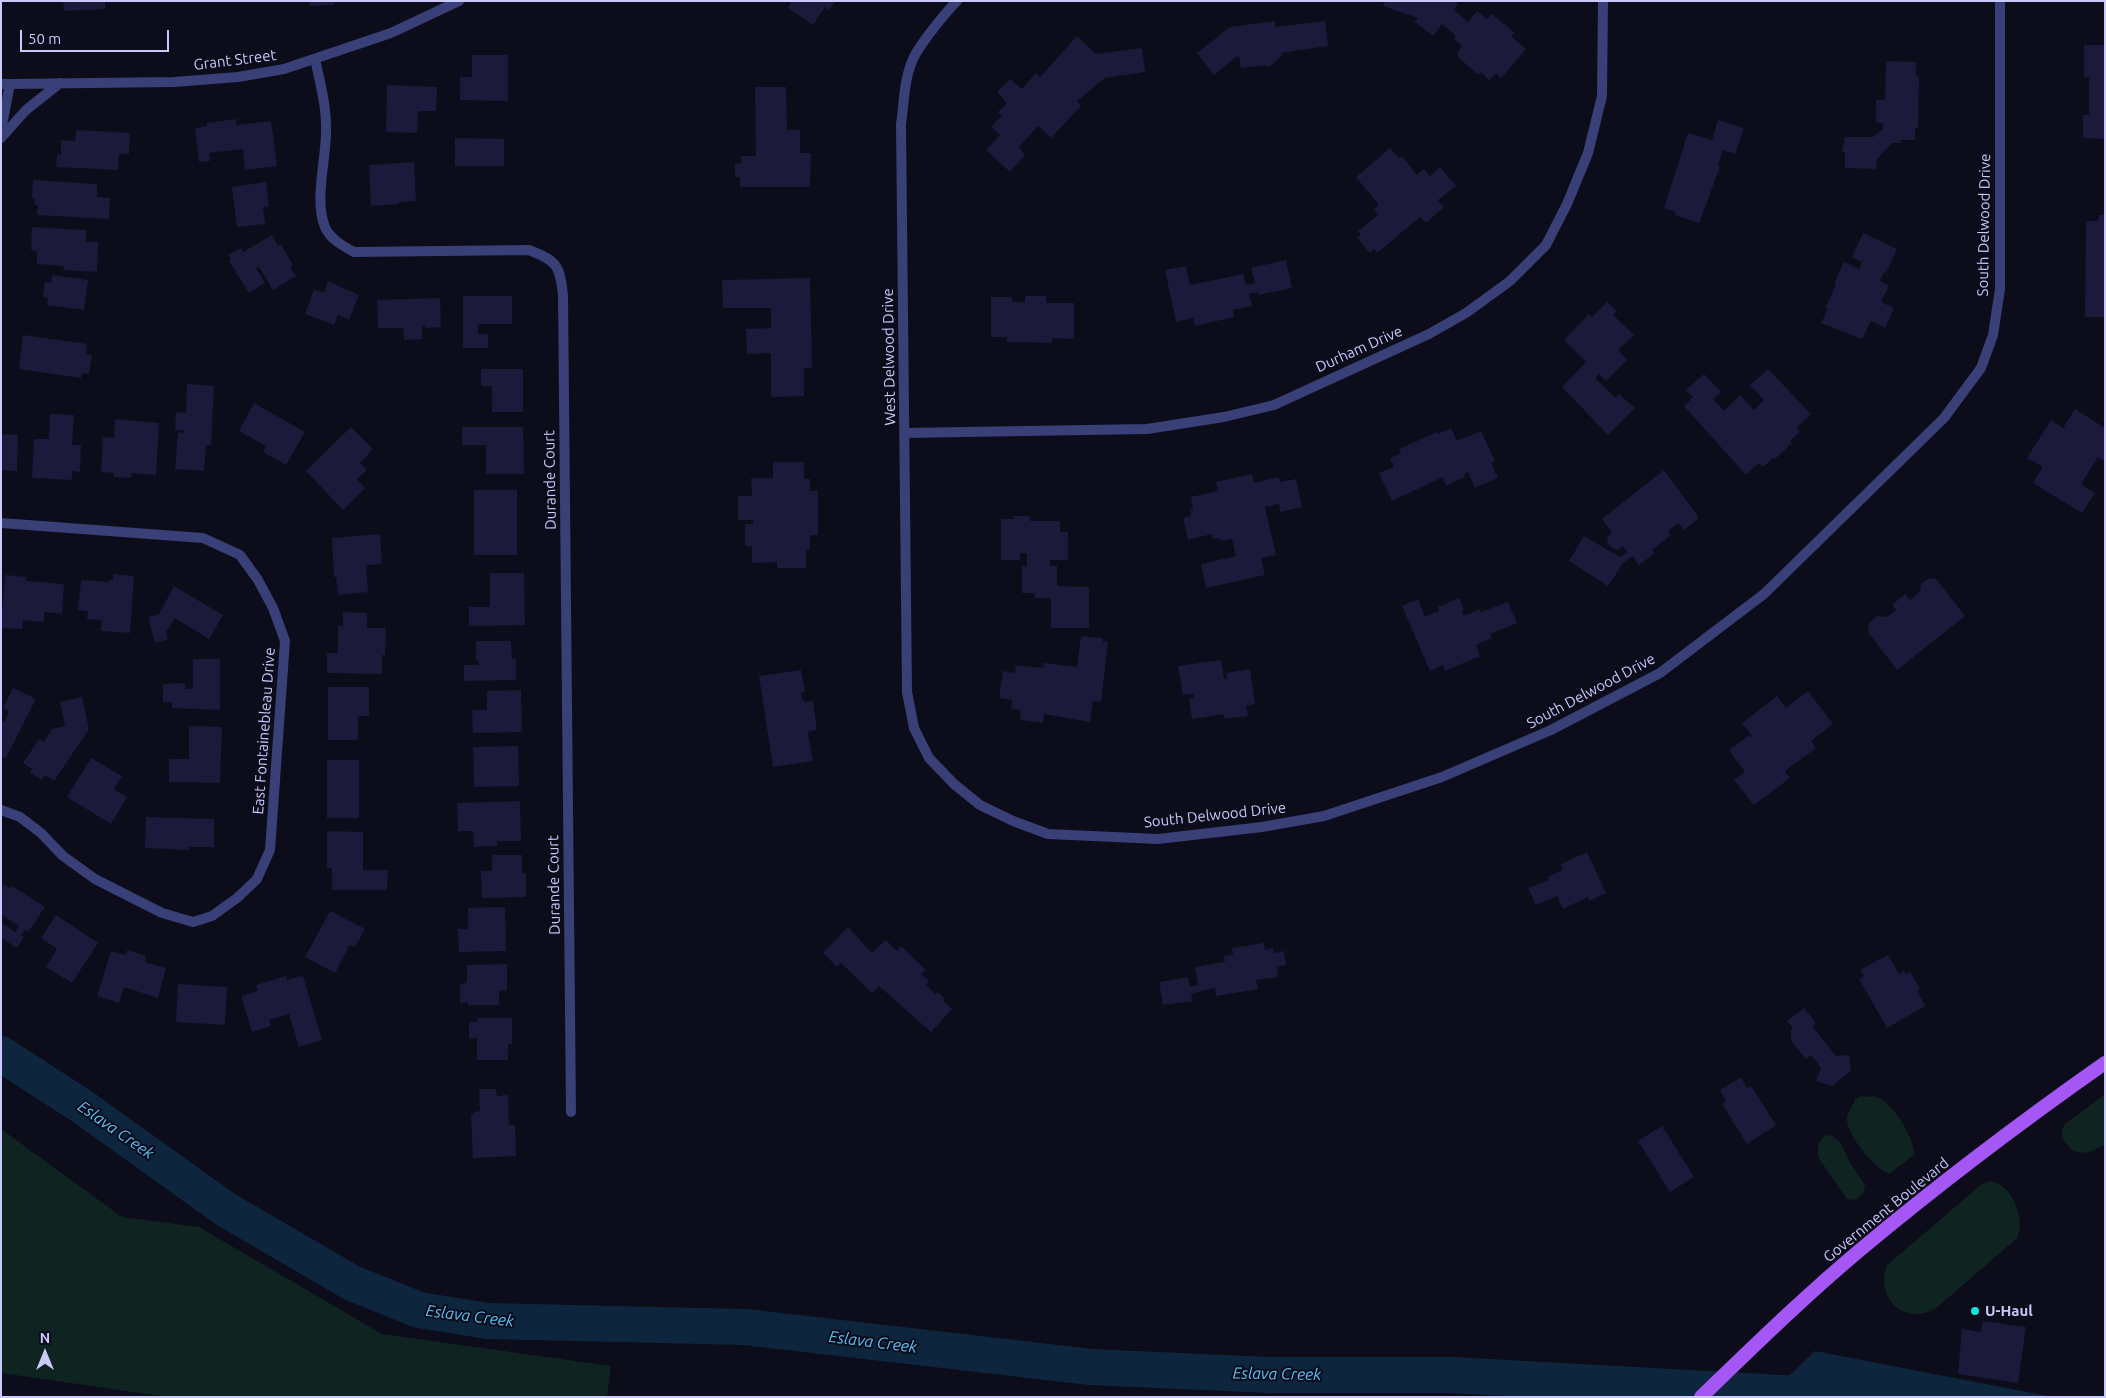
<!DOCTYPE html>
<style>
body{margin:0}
#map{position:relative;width:2106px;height:1398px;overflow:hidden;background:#0c0c1b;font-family:Ubuntu,sans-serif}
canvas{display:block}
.frame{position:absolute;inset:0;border:2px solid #c9c9fc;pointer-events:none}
.north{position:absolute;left:20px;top:1328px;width:50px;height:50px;-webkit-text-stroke:4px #0c0c1b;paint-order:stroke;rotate:0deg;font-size:14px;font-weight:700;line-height:20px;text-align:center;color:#c9c9fc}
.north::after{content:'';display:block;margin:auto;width:18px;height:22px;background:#c9c9fc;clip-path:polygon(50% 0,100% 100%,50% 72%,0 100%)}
.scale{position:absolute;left:20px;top:30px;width:149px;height:22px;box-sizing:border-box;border:2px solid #c9c9fc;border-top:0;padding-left:6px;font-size:15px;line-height:18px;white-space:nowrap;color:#c9c9fc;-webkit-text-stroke:4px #0c0c1b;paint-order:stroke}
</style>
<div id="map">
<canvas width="2106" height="1398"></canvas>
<div class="frame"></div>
<div class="north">N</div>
<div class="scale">50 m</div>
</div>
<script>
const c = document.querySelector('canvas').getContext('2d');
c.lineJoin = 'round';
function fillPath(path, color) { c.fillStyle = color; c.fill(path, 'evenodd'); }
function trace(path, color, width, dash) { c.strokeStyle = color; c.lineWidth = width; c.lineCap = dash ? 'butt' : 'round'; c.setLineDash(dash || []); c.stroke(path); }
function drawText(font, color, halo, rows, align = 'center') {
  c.font = font + ' Ubuntu,sans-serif'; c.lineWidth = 4; c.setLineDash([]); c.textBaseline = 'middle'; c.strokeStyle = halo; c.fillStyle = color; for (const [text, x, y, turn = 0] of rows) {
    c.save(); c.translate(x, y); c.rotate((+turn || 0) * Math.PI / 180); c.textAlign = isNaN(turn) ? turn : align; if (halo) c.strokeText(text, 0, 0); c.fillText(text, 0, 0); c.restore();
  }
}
fillPath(new Path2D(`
 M 2105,1094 L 2105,1145 L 2086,1153 L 2073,1151 C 2064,1141 2058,1136 2065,1124 Z
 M 1861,1096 C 1867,1098 1871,1095 1877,1097 C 1892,1102 1916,1140 1914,1155 L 1889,1174 C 1875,1168 1848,1137 1847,1120 C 1847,1112 1853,1107 1855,1099 Z
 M 1,1129 L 122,1217 L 199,1227 L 382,1334 L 611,1366 L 607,1397 L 168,1397 L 1,1373 Z
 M 1825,1135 C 1842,1136 1843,1151 1851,1164 C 1855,1171 1860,1178 1865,1185 L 1863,1193 L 1856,1200 L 1847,1199 L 1818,1157 L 1818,1144 Z
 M 1989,1181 C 2012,1183 2026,1219 2017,1238 L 1935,1309 C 1904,1326 1875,1298 1887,1265 L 1982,1184 Z`), '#0f2421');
fillPath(new Path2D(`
 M 1815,1351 L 2048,1396 L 2056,1397 L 1767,1397 Z`), '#0e263d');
trace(new Path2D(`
 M 1,1054 L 83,1107 L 225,1209 L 352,1283 L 419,1310 L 488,1321 L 745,1327 L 1091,1367 L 1269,1375 L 1451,1375 L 1800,1394 L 1818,1397`), '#0e263d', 36);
fillPath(new Path2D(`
 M 63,1 L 105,1 L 105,9 L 64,11 Z
 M 310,1 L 334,1 L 334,5 L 310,6 Z
 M 792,1 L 835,1 L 829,10 L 825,7 L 813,25 L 788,8 Z
 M 1385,1 L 1454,1 L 1458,4 L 1454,10 L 1468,22 L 1477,11 L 1487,19 L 1492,14 L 1515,33 L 1511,36 L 1526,49 L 1501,78 L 1496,74 L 1489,80 L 1482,73 L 1477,74 L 1458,57 L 1457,53 L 1462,46 L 1454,39 L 1456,36 L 1442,24 L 1433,36 L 1415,22 L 1418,18 L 1383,6 Z
 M 1275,21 L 1275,27 L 1325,21 L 1328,46 L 1280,53 L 1283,55 L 1269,67 L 1265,65 L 1241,68 L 1239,57 L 1236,57 L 1214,75 L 1197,53 L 1230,27 Z
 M 1077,36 L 1096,54 L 1142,48 L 1145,72 L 1105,78 L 1077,101 L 1081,106 L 1051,138 L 1038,126 L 1019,147 L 1025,155 L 1010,172 L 986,150 L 1000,135 L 991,127 L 1002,115 L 998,112 L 1007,103 L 997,92 L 1010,79 L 1022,89 L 1036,73 L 1040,77 Z
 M 2084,45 L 2105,45 L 2105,139 L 2083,138 L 2083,115 L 2089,115 L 2089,77 L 2084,77 Z
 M 472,55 L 508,55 L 508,101 L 460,100 L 460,77 L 472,77 Z
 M 1886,61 L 1916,62 L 1916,75 L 1919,76 L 1918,128 L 1915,128 L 1915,140 L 1901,140 L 1901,143 L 1892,143 L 1877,159 L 1876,169 L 1845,168 L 1845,152 L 1842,152 L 1845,137 L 1873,137 L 1883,129 L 1883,123 L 1876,122 L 1876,100 L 1885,100 Z
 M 387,85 L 437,87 L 436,111 L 418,111 L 417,133 L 386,132 Z
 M 755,87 L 786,87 L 787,130 L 800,130 L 800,153 L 811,153 L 810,187 L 740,187 L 740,177 L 735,177 L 735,164 L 741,163 L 741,156 L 756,156 Z
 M 236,119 L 236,125 L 271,121 L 277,166 L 245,170 L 243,149 L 209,153 L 210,161 L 199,162 L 195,128 L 207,126 L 207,123 Z
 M 1718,120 L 1744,128 L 1735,154 L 1723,150 L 1718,164 L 1720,167 L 1699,223 L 1675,215 L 1676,212 L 1664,208 L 1688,133 L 1712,140 Z
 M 76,130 L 130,133 L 129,154 L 119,154 L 118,170 L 56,167 L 57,154 L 61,155 L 61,140 L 75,141 Z
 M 455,138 L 504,139 L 504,166 L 455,166 Z
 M 1390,148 L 1399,158 L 1402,156 L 1417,175 L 1424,169 L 1430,176 L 1440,167 L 1456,186 L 1438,200 L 1444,207 L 1426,223 L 1420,217 L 1377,253 L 1374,249 L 1370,253 L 1357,238 L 1361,235 L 1358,231 L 1378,215 L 1374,209 L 1379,205 L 1356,177 Z
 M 414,162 L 416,201 L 399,202 L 399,204 L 371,206 L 369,165 Z
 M 33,180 L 97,184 L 97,197 L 110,198 L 109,219 L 37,215 L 38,205 L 35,205 L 35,199 L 32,198 Z
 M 266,182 L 269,206 L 263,207 L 265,224 L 237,227 L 232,187 Z
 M 2099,215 L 2105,215 L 2105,317 L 2085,317 L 2086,221 L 2098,221 Z
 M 32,227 L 86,230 L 86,242 L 98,242 L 97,272 L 63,270 L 64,266 L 37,264 L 37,251 L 31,250 Z
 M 1863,233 L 1897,249 L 1886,273 L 1884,272 L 1880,281 L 1889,286 L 1881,302 L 1894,308 L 1885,328 L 1871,321 L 1862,339 L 1821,323 L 1828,309 L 1825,308 L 1836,285 L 1834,284 L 1844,262 L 1859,269 L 1862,262 L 1852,257 Z
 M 272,235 L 278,246 L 281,244 L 293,265 L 290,267 L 296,276 L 273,290 L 259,267 L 256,268 L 265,283 L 249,293 L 229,261 L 231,260 L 228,255 L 241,248 L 243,252 Z
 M 1286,260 L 1292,288 L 1258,295 L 1258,292 L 1249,294 L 1252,306 L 1233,310 L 1234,317 L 1195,326 L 1193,318 L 1176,322 L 1165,270 L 1186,266 L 1190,285 L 1243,274 L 1246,285 L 1255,283 L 1251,268 Z
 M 52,275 L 88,280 L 84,310 L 47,305 L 48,298 L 43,297 L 45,282 L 51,283 Z
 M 810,278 L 812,368 L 804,368 L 804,396 L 771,397 L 771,353 L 747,354 L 746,329 L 771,328 L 771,308 L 723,308 L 722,280 Z
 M 328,281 L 359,295 L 349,320 L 338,315 L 334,325 L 305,314 L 314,289 L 324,293 Z
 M 463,296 L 512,296 L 512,324 L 478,324 L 478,334 L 488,334 L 488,348 L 463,348 Z
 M 1025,296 L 1046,296 L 1046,303 L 1074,303 L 1074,339 L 1052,338 L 1052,343 L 1007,342 L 1007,337 L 991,337 L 991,297 L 1012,297 L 1012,302 L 1025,302 Z
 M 440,298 L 441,327 L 425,328 L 425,325 L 422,325 L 422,339 L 404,340 L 403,328 L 378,328 L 377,300 Z
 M 1607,302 L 1617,311 L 1613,315 L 1634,335 L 1618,350 L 1627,360 L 1606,381 L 1599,374 L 1595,378 L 1616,398 L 1619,394 L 1635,408 L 1608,435 L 1562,387 L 1586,362 L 1564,340 L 1589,314 L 1592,317 Z
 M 23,335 L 87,344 L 86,355 L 92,355 L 89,374 L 82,373 L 81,378 L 19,369 Z
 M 481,369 L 523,369 L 523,412 L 492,412 L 492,386 L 481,386 Z
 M 1768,369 L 1811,414 L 1796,428 L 1800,432 L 1790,441 L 1792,443 L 1775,459 L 1774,457 L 1763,467 L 1759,463 L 1746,475 L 1684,406 L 1693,397 L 1686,390 L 1704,374 L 1721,392 L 1713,399 L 1724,411 L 1740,395 L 1754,410 L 1764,400 L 1750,385 Z
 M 187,384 L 214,386 L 211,445 L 206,445 L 204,471 L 175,469 L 178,432 L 185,433 L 185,431 L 175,430 L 176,412 L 186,413 Z
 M 254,403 L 305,432 L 286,465 L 263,452 L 266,446 L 239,431 Z
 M 2075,409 L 2105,428 L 2105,461 L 2098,457 L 2081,484 L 2095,493 L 2082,513 L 2033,483 L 2043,467 L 2027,458 L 2051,420 L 2063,428 Z
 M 50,414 L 74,415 L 72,445 L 81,445 L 80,472 L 72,471 L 72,480 L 32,478 L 34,439 L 49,439 Z
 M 115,419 L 159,423 L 156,475 L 131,473 L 131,478 L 114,477 L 114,473 L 101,472 L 103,437 L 114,438 Z
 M 351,427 L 373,449 L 360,463 L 367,470 L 357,479 L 365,488 L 343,510 L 306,471 Z
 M 462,427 L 523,427 L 524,474 L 486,474 L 486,445 L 462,445 Z
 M 1451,428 L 1457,441 L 1481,431 L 1495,461 L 1491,463 L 1498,478 L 1475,488 L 1468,472 L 1464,474 L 1465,477 L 1446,486 L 1443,477 L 1392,501 L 1379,473 L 1394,467 L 1390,458 L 1401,453 L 1399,449 L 1437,432 L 1438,434 Z
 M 1,434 L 18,435 L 17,471 L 1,470 Z
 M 773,462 L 804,462 L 804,479 L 810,479 L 810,491 L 818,491 L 818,535 L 810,535 L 810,549 L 806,549 L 806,568 L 777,568 L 777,562 L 752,563 L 752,546 L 745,546 L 745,524 L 753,524 L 753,520 L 738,520 L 738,496 L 752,496 L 751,478 L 773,478 Z
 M 1664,470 L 1699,518 L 1684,530 L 1678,523 L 1668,531 L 1671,535 L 1652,550 L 1655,553 L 1639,565 L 1633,556 L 1624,562 L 1608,586 L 1569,561 L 1584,536 L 1620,557 L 1627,552 L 1623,546 L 1618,550 L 1612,548 L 1607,542 L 1608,536 L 1612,533 L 1602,519 Z
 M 1252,474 L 1254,483 L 1279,477 L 1280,482 L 1296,479 L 1302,507 L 1280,512 L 1279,504 L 1265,507 L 1276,555 L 1261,558 L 1265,575 L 1206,588 L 1201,564 L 1236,556 L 1232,539 L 1221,541 L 1220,538 L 1213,539 L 1212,534 L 1188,540 L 1183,518 L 1191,516 L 1190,509 L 1193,509 L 1191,497 L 1218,491 L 1216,482 Z
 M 474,490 L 517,490 L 517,555 L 474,555 Z
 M 1014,516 L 1030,516 L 1030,521 L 1060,521 L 1060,532 L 1068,532 L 1068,560 L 1050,560 L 1050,566 L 1057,566 L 1057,586 L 1089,587 L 1089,628 L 1051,628 L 1051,598 L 1035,598 L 1035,593 L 1022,593 L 1022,566 L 1027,566 L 1027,553 L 1020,553 L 1020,560 L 1001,560 L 1001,519 L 1014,519 Z
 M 380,534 L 382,564 L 366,565 L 368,592 L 338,595 L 336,577 L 334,577 L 332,538 Z
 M 490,573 L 524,573 L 525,625 L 469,626 L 469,607 L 490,607 Z
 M 113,574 L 134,576 L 130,633 L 101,631 L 102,620 L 87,619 L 88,611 L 78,610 L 81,580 L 109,582 L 109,580 L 113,580 Z
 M 5,575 L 27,577 L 26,581 L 64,584 L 62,614 L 44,612 L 44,622 L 23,620 L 22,629 L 1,628 Z
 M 1929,578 L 1936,579 L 1965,616 L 1897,670 L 1868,632 L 1869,623 L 1877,616 L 1887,617 L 1896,610 L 1892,605 L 1905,594 L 1910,600 L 1920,592 L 1921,584 Z
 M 174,586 L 223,615 L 209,639 L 175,618 L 166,632 L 168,639 L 155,643 L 148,617 L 159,614 Z
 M 1459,598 L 1464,609 L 1462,610 L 1464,616 L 1480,609 L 1481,612 L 1508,602 L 1517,623 L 1490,634 L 1492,638 L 1476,645 L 1480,656 L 1445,671 L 1443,665 L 1430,671 L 1402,606 L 1418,599 L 1425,617 L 1439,611 L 1438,607 Z
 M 343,612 L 367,613 L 367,628 L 386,628 L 385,655 L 382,655 L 382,674 L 327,673 L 327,653 L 338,653 L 338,626 L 343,626 Z
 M 1081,636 L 1103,638 L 1103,642 L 1108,642 L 1101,702 L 1093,701 L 1090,722 L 1044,714 L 1043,723 L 1020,720 L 1021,710 L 1011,709 L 1012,700 L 999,698 L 1003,671 L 1015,673 L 1016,665 L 1043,668 L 1044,663 L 1077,667 Z
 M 476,641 L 511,641 L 512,659 L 516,659 L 516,680 L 464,681 L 464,665 L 479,665 L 478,660 L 476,660 Z
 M 193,659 L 220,659 L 220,710 L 172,708 L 172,702 L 163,702 L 163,684 L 185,683 L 185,689 L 193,689 Z
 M 1221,660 L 1224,679 L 1228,679 L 1226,673 L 1250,669 L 1255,704 L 1246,706 L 1248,716 L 1224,719 L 1224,714 L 1192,719 L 1189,699 L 1194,698 L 1193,694 L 1183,695 L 1178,666 Z
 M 801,670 L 805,692 L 801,693 L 802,700 L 804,700 L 805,702 L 813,701 L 817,730 L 809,731 L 808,734 L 813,761 L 773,767 L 759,676 Z
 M 328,687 L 369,687 L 369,716 L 358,716 L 358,740 L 328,740 Z
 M 13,688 L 36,699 L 6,758 L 1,756 L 1,721 L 4,722 L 9,711 L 3,708 Z
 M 521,690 L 522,732 L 473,733 L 472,710 L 487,710 L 487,691 Z
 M 1808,691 L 1833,724 L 1811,741 L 1816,748 L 1785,771 L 1790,778 L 1754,805 L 1734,780 L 1745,772 L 1729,750 L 1748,736 L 1750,737 L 1752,736 L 1742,723 L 1777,696 L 1786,708 Z
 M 82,697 L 89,729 L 54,781 L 45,775 L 42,780 L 30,773 L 32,769 L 23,763 L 39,739 L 44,742 L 52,729 L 65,726 L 60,702 Z
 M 189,726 L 222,727 L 220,783 L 169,782 L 169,759 L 189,759 Z
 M 518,746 L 519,786 L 474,787 L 473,747 Z
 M 91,758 L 122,776 L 114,789 L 127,797 L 111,824 L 67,797 Z
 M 327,760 L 359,760 L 359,818 L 327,818 Z
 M 520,801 L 521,841 L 497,841 L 497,846 L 474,847 L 473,831 L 458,831 L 457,803 Z
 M 146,817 L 214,819 L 214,847 L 189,847 L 189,850 L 145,848 Z
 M 327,831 L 363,832 L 363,870 L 388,870 L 387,890 L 332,890 L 332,868 L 327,868 Z
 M 1587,852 L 1606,893 L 1589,901 L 1588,897 L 1563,909 L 1557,896 L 1536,905 L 1528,888 L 1549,880 L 1548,877 L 1563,870 L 1561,864 Z
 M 492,855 L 522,855 L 522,873 L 526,873 L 526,897 L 482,898 L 481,871 L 492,871 Z
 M 3,884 L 10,888 L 12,886 L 45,907 L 28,932 L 25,930 L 21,935 L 24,937 L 17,948 L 1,938 L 1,927 L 3,924 L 15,932 L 19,926 L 1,914 Z
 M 505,907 L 506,951 L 459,952 L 458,929 L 468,929 L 468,908 Z
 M 330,911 L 365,929 L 355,947 L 350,945 L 349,946 L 335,973 L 305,957 Z
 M 56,915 L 98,943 L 72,983 L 46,967 L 57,949 L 41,938 Z
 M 848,927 L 872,953 L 886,940 L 897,951 L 901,946 L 926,970 L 921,974 L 929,981 L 926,985 L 935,994 L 938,992 L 945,999 L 943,1001 L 952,1009 L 931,1032 L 879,986 L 872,993 L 841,963 L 837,967 L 823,953 Z
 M 1264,943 L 1265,950 L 1273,948 L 1273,953 L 1284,951 L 1286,965 L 1277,967 L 1278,977 L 1256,980 L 1258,989 L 1216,996 L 1215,988 L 1210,989 L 1191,994 L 1193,1001 L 1163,1005 L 1159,982 L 1188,977 L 1190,987 L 1198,985 L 1195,967 L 1225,962 L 1224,956 L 1233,955 L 1232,948 Z
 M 127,950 L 146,956 L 145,962 L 166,968 L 158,998 L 124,987 L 119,1003 L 97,996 L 111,951 L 126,955 Z
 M 1888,955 L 1899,974 L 1904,971 L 1906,974 L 1910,972 L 1920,989 L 1917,991 L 1925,1006 L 1887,1028 L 1859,979 L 1864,976 L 1860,970 Z
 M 507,964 L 507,990 L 499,991 L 499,1005 L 468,1005 L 468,1002 L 460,1003 L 460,984 L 467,983 L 467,965 Z
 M 286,976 L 287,980 L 303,976 L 322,1040 L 299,1047 L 289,1014 L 269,1020 L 271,1026 L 252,1032 L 241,996 L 258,991 L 256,985 Z
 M 178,984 L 227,987 L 225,1025 L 176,1022 Z
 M 1804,1008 L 1816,1023 L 1812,1026 L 1836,1056 L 1849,1055 L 1851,1071 L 1832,1086 L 1816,1081 L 1821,1068 L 1811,1055 L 1806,1059 L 1791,1041 L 1791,1030 L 1793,1028 L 1787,1021 Z
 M 477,1018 L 512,1018 L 512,1044 L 508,1044 L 508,1060 L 477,1060 L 477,1038 L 469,1038 L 469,1022 L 477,1022 Z
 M 1741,1077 L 1747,1088 L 1751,1086 L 1776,1125 L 1747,1144 L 1722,1104 L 1726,1101 L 1720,1090 Z
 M 479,1089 L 496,1089 L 497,1096 L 508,1095 L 509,1125 L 515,1125 L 516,1156 L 473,1158 L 471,1115 L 474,1115 L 474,1112 L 480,1111 Z
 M 1662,1126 L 1694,1177 L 1670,1192 L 1638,1141 Z
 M 1983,1321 L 2026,1327 L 2018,1383 L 1958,1374 L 1962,1329 L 1981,1332 Z`), '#1c193a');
trace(new Path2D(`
 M 957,1 C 946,12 919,45 913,59 C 904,79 904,103 901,124 L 907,692 L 914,728 L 929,758 L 954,784 L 980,805 L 1013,821 L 1048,834 L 1158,839 L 1262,827 L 1324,816 L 1442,777 L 1551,730 L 1660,673 L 1764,594 L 1944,418 L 1981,368 L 1993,335 L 2000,289 L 2000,1
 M 315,59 C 320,83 327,107 326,132 C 326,160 314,201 325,227 C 330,239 343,246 354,252 L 529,250 C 557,261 560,265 563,296 L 571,1112
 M 1,84 L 10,84
 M 904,433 L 1147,429 L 1224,417 L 1274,405 L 1429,334 L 1466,313 L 1510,281 L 1546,245 L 1567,204 L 1588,153 L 1602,96 L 1603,1
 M 1,523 L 203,538 L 240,555 L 258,580 L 273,608 L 285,641 L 270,850 L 257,879 L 237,898 L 212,916 L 193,922 L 162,913 L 95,879 L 63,856 L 41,833 L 20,817 L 1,810`), '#393f77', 10);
trace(new Path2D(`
 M 1,130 L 10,84 L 174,82 L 238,77 L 284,69 L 391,33 L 459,1
 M 1,138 L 26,110 L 60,83`), '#393f77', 10);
trace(new Path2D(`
 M 1701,1397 C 1753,1347 1805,1296 1860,1250 C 1939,1184 2021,1122 2105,1063`), '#a557f5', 14);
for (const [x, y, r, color] of [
 [1975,1311,5,"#0ee3dd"]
]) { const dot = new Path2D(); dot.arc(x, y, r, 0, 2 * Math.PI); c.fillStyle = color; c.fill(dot); trace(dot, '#0c0c1b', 2); }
drawText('15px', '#c9c9fc', '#0c0c1b', [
 ["Grant Street",235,60,-7],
 ["South Delwood Drive",1984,225,-89],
 ["Durham Drive",1359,349,-24],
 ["West Delwood Drive",889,357,-91],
 ["Durande Court",550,480,-91],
 ["South Delwood Drive",1591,691,-28],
 ["East Fontainebleau Drive",264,731,-86],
 ["South Delwood Drive",1215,815,-6],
 ["Durande Court",554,885,-91],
 ["Government Boulevard",1886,1210,-39]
]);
drawText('bold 15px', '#c9c9fc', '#0c0c1b', [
 ["U-Haul",1985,1311]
], 'left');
drawText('italic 16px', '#5dc2f5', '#0c0c1b', [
 ["Eslava Creek",116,1130,35],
 ["Eslava Creek",470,1316,7],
 ["Eslava Creek",873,1342,7],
 ["Eslava Creek",1277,1374,1]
]);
</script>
